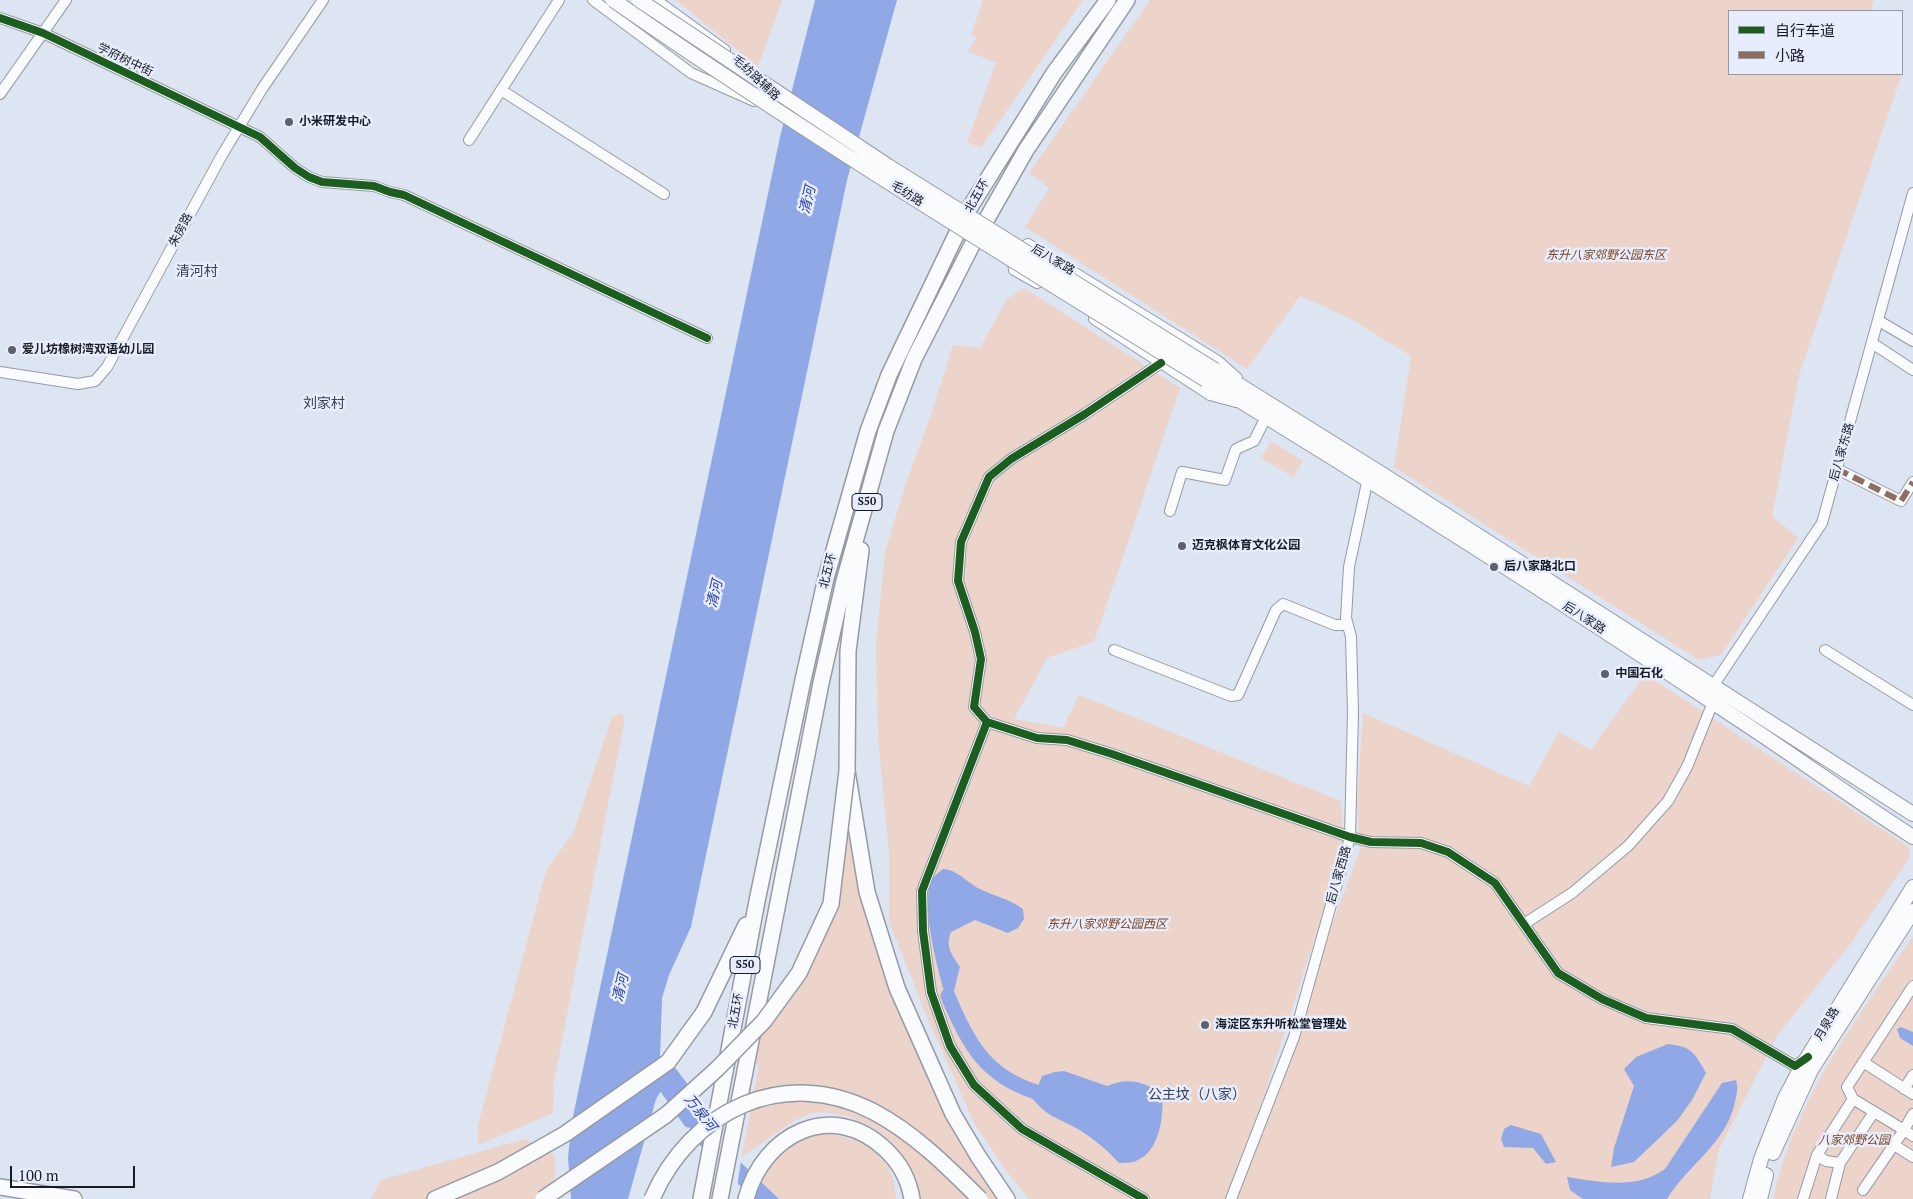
<!DOCTYPE html>
<meta charset="utf-8">
<style>
body{margin:0}
#map{position:relative;width:1913px;height:1199px;overflow:hidden;background:#dde4f2;font-family:"PT Serif","Noto Sans SC",serif}
canvas{display:block}
.legend{position:absolute;left:1728px;top:10px;width:175px;height:65px;box-sizing:border-box;background:#e7edfd;border:1px solid #9499a6;margin:0;padding:6px 9px;list-style:none;font-size:15px;color:#171b24}
.legend li{display:flex;align-items:center;gap:10px;height:25px}
.legend b{width:25px;border:1px solid #9499a6}
.scale{position:absolute;left:10px;top:1166px;width:125px;height:22px;box-sizing:border-box;border:2px solid #171b24;border-top:0;padding-left:6px;font-size:15px;line-height:18px;white-space:nowrap;color:#171b24;-webkit-text-stroke:4px #e7edfd;paint-order:stroke}
</style>
<div id="map">
<canvas width="1913" height="1199"></canvas>
<ul class="legend">
<li><b style="height:6px;background:#1b5e20"></b>自行车道</li>
<li><b style="height:6px;background:#8d6e63"></b>小路</li>
</ul>
<div class="scale">100 m</div>
</div>
<script>
const c = document.querySelector('canvas').getContext('2d');
c.lineJoin = 'round';
function fillPath(path, color) { c.fillStyle = color; c.fill(path, 'evenodd'); }
function trace(path, color, width, dash) { c.strokeStyle = color; c.lineWidth = width; c.lineCap = dash ? 'butt' : 'round'; c.setLineDash(dash || []); c.stroke(path); }
function drawText(font, color, halo, rows, align = 'center') {
  c.font = font + ' "PT Serif","Noto Sans SC",serif'; c.lineWidth = 5; c.setLineDash([]); c.textBaseline = 'middle'; c.strokeStyle = halo; c.fillStyle = color; for (const [text, x, y, turn = 0] of rows) {
    c.save(); c.translate(x, y); c.rotate((+turn || 0) * Math.PI / 180); c.textAlign = isNaN(turn) ? turn : align; if (halo) c.strokeText(text, 0, 0); c.fillText(text, 0, 0); c.restore();
  }
}
fillPath(new Path2D(`
 M 676,0 L 782,0 L 758,67 Z
 M 983,0 L 1083,0 L 981,148 L 967,142 L 996,63 L 968,51 L 977,37 L 971,35 Z
 M 1150,0 L 1874,0 L 1871,11 L 1729,11 L 1729,74 L 1902,74 L 1799,375 L 1772,516 L 1798,538 L 1721,655 L 1699,660 L 1394,467 L 1411,356 L 1351,319 L 1300,296 L 1247,369 L 1025,227 L 1049,188 L 1029,173 Z
 M 1024,288 L 1180,388 L 1094,642 L 1047,658 L 1014,719 L 1063,728 L 1079,695 L 1341,801 L 1344,847 L 1262,1102 L 1225,1199 L 1029,1199 L 1009,1175 L 974,1123 L 929,1022 L 889,922 L 889,853 L 878,738 L 876,643 L 885,552 L 906,483 L 930,418 L 953,345 L 980,348 L 1007,299 Z
 M 1271,441 L 1303,461 L 1293,477 L 1261,458 Z
 M 1645,674 L 1909,847 L 1909,859 L 1851,943 L 1777,1036 L 1719,1149 L 1710,1199 L 1229,1199 L 1360,850 L 1357,802 L 1363,713 L 1529,786 L 1559,732 L 1591,750 Z
 M 621,713 L 625,718 L 554,1081 L 553,1113 L 478,1145 L 478,1125 L 546,871 L 574,831 L 612,717 Z
 M 848,834 L 882,969 L 936,1092 L 996,1199 L 919,1199 C 913,1179 906,1161 893,1144 C 876,1124 832,1106 807,1115 C 783,1125 765,1143 742,1156 L 759,1065 L 753,1063 L 758,1036 L 815,959 L 841,886 Z
 M 1913,936 L 1913,1199 L 1773,1199 C 1794,1101 1857,1018 1913,936 Z
 M 813,1133 C 855,1134 895,1150 896,1199 L 780,1199 L 761,1182 C 777,1153 783,1148 813,1133 Z
 M 525,1139 L 555,1155 L 555,1199 L 371,1199 L 381,1180 Z`), '#ecd4cb');
fillPath(new Path2D(`
 M 815,0 L 897,0 L 847,180 L 691,927 L 669,975 L 662,998 L 660,1058 L 673,1065 L 689,1086 L 709,1132 L 779,1199 L 753,1199 L 697,1142 L 669,1089 L 664,1086 L 656,1099 L 628,1199 L 571,1199 L 568,1157 L 572,1121 L 596,1007 L 780,137 Z
 M 943,869 C 958,870 966,882 980,889 C 994,896 1010,899 1023,909 L 1024,919 L 1018,928 L 1008,933 L 975,920 L 951,932 C 945,947 952,955 960,967 L 953,995 L 948,996 L 944,991 C 937,967 920,902 932,880 C 934,876 939,872 943,869 Z
 M 1901,1027 L 1913,1032 L 1913,1046 L 1900,1038 L 1897,1029 Z
 M 1668,1044 C 1692,1047 1694,1052 1706,1073 L 1692,1100 L 1677,1121 L 1634,1162 L 1611,1167 L 1614,1148 L 1634,1086 L 1624,1069 L 1636,1057 Z
 M 1064,1071 L 1107,1086 C 1127,1077 1144,1081 1162,1094 C 1164,1115 1160,1150 1138,1160 C 1133,1163 1125,1163 1119,1163 C 1106,1149 1091,1136 1074,1127 C 1054,1116 1048,1117 1033,1099 L 1042,1076 L 1055,1072 Z
 M 1736,1080 C 1739,1090 1736,1096 1734,1106 C 1724,1145 1687,1166 1667,1199 L 1583,1199 L 1570,1190 L 1567,1177 C 1601,1182 1636,1190 1665,1169 L 1722,1083 Z
 M 1511,1125 L 1541,1134 L 1556,1162 L 1546,1164 L 1533,1148 L 1504,1147 L 1501,1139 L 1504,1129 Z`), '#91a8e7');
fillPath(new Path2D(`
 M 716,1135 L 741,1161 L 737,1187 L 710,1159 Z`), '#dde4f2');
trace(new Path2D(`
 M 657,1079 L 688,1123`), '#91a8e7', 9);
trace(new Path2D(`
 M 948,996 C 967,1042 985,1076 1036,1092`), '#91a8e7', 15);
const minor = new Path2D(`
 M 593,0 L 691,73 L 754,101
 M 656,0 L 725,50
 M 0,18 L 43,33 L 260,137 L 295,168 L 309,177 L 322,182 L 374,186 L 390,192 L 404,195 L 707,338
 M 501,90 L 664,194
 M 0,94 L 66,0
 M 469,140 L 559,0
 M 1037,283 L 1014,270 L 1012,252 L 1028,244 L 1218,361 L 1237,378
 M 1094,319 L 1210,395 L 1236,402
 M 1879,321 L 1913,341
 M 1872,343 L 1913,370
 M 1161,363 L 1085,414 L 1011,459 L 989,477 L 961,542 L 958,581 L 975,632 L 981,659 L 974,707 L 987,722 L 1037,738 L 1067,740 L 1112,754 L 1350,837 L 1371,842 L 1421,843 L 1448,852 L 1495,883 L 1558,973 L 1602,999 L 1646,1018 L 1732,1029 L 1795,1066 L 1805,1059
 M 0,372 L 78,384 L 95,381 L 107,367 L 222,155 L 262,89 L 323,0
 M 1837,469 L 1901,501 L 1913,482
 M 1170,511 L 1182,472 L 1225,480 L 1236,449 L 1254,441 L 1266,417
 M 1114,650 L 1231,696 L 1238,695 L 1276,610 L 1283,604 L 1335,625 L 1348,625
 M 1825,650 L 1913,705
 M 1713,686 L 1822,523 L 1913,193
 M 987,722 L 922,891 L 923,931 L 931,992 L 950,1046 L 974,1085 L 1022,1129 L 1144,1199
 M 1524,924 L 1572,893 L 1628,846 L 1668,801 L 1687,767 L 1713,702
 M 1863,1062 L 1913,1094
 M 1904,1089 L 1913,1075
 M 1853,1099 L 1904,1130 L 1863,1190
 M 1913,1114 L 1904,1130 L 1913,1136
 M 1894,1145 L 1913,1157
 M 1817,1155 L 1826,1161 L 1840,1163
 M 1231,1199 L 1294,1037 L 1350,837 L 1353,712 L 1351,637 L 1346,618 L 1349,567 L 1368,478
 M 1803,1199 L 1817,1155 L 1853,1099 L 1847,1087 L 1913,986
 M 1831,1199 L 1840,1163 L 1874,1112`);
const major = new Path2D(`
 M 1215,370 L 1385,476 L 1913,814
 M 1206,380 C 1387,490 1565,604 1741,721 C 1799,759 1855,800 1913,837
 M 1773,1153 L 1811,1070 L 1913,911
 M 1750,1199 L 1761,1159 L 1785,1098 L 1802,1066 L 1913,887
 M 1760,1199 L 1766,1175`);
const highway = new Path2D(`
 M 861,550 L 848,651 L 847,771 L 867,892 L 897,988 L 953,1114 L 978,1156 L 1007,1199
 M 0,1187 L 74,1199
 M 435,1199 L 498,1172 L 565,1134 L 668,1062 L 704,1012 L 746,925
 M 701,1199 L 757,901 L 803,680 L 826,578 L 868,431 L 889,375 L 967,212 L 1054,73 L 1108,0
 M 720,1199 L 821,683 L 844,581 L 886,431 L 914,359 L 972,245 L 1026,150 L 1127,0
 M 746,1199 C 763,1134 832,1099 885,1149 C 899,1162 909,1180 912,1199`);
trace(minor, '#969aa4', 12);
trace(major, '#969aa4', 16);
trace(highway, '#969aa4', 18);
trace(minor, '#fafbfd', 10);
trace(major, '#fafbfd', 14);
trace(highway, '#fafbfd', 15);
const majorBridge = new Path2D(`
 M 613,0 C 806,134 1007,257 1206,380
 M 639,0 L 888,166 L 1215,370`);
const highwayBridge = new Path2D(`
 M 543,1199 L 666,1115 L 717,1069 L 764,1021 L 799,973 L 831,904 L 847,771
 M 652,1199 C 690,1110 785,1065 874,1112 C 914,1133 948,1167 980,1199`);
trace(majorBridge, '#969aa4', 16, []);
trace(highwayBridge, '#969aa4', 18, []);
trace(majorBridge, '#fafbfd', 14);
trace(highwayBridge, '#fafbfd', 15);
trace(new Path2D(`
 M 1837,469 L 1901,501 L 1913,482`), '#8d6e63', 6, [12, 6]);
trace(new Path2D(`
 M 0,18 L 43,33 L 260,137 L 295,168 L 309,177 L 322,182 L 374,186 L 390,192 L 404,195 L 707,338
 M 1161,363 L 1085,414 L 1011,459 L 989,477 L 961,542 L 958,581 L 975,632 L 981,659 L 974,707 L 987,722 L 1037,738 L 1067,740 L 1112,754 L 1350,837 L 1371,842 L 1421,843 L 1448,852 L 1495,883 L 1558,973 L 1602,999 L 1646,1018 L 1732,1029 L 1795,1066 L 1808,1057
 M 987,722 L 922,891 L 923,931 L 931,992 L 950,1046 L 974,1085 L 1022,1129 L 1144,1199`), '#1b5e20', 8);
for (const [x, y, r, color] of [
 [289,122,5,"#5c616c"],
 [12,350,5,"#5c616c"],
 [1182,546,5,"#5c616c"],
 [1494,567,5,"#5c616c"],
 [1605,674,5,"#5c616c"],
 [1205,1025,5,"#5c616c"]
]) { const dot = new Path2D(); dot.arc(x, y, r, 0, 2 * Math.PI); c.fillStyle = color; c.fill(dot); trace(dot, '#e7edfd', 2); }
for (const [x, y, w] of [
 [867,502,30],
 [745,965,30]
]) { const box = new Path2D(); box.roundRect(x - w / 2, y - 8.5, w, 17, 4); c.fillStyle = '#e7edfd'; c.fill(box); trace(box, '#171b24', 1); }
drawText('bold 11px', '#171b24', null, [
 ["S50",867,502],
 ["S50",745,965]
]);
drawText('12px', '#171b24', '#e7edfd', [
 ["学府树中街",125,60,26],
 ["毛纺路辅路",756,78,43],
 ["毛纺路",907,194,32],
 ["北五环",977,196,-60],
 ["朱房路",181,230,-62],
 ["后八家路",1053,260,31],
 ["后八家东路",1842,452,-74],
 ["北五环",828,571,-76],
 ["后八家路",1584,618,33],
 ["后八家西路",1339,875,-74],
 ["北五环",736,1011,-79],
 ["月泉路",1827,1024,-59]
]);
drawText('bold 12px', '#171b24', '#e7edfd', [
 ["小米研发中心",299,122],
 ["爱儿坊橡树湾双语幼儿园",22,350],
 ["迈克枫体育文化公园",1192,546],
 ["后八家路北口",1504,567],
 ["中国石化",1615,674],
 ["海淀区东升听松堂管理处",1215,1025]
], 'left');
drawText('italic 12px', '#7d421f', '#e7edfd', [
 ["东升八家郊野公园东区",1606,256],
 ["东升八家郊野公园西区",1107,925],
 ["八家郊野公园",1854,1141]
]);
drawText('italic 14px', '#253c9d', '#e7edfd', [
 ["清河",808,200,-77],
 ["清河",715,594,-77],
 ["清河",621,988,-77],
 ["万泉河",700,1113,52]
]);
drawText('14px', '#374054', '#e7edfd', [
 ["清河村",197,272],
 ["刘家村",324,404],
 ["公主坟（八家）",1197,1095]
]);
</script>
